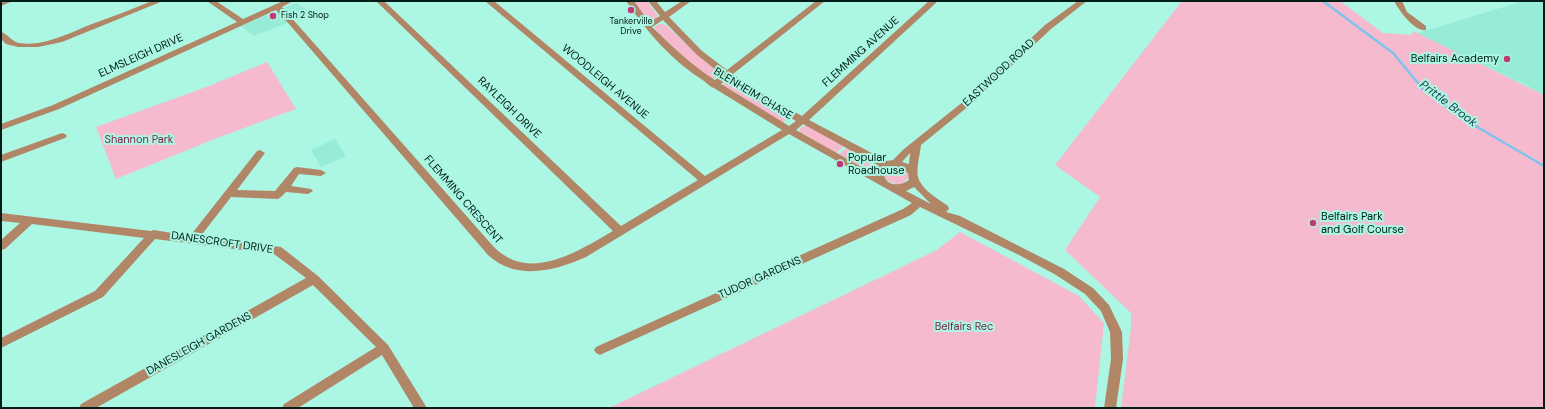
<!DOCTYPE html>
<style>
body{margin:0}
#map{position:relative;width:1545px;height:409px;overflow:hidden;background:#abf7e4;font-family:"DM Sans",sans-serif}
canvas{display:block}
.frame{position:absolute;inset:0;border:2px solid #001d17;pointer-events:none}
</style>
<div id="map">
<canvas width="1545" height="409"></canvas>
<div class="frame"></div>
</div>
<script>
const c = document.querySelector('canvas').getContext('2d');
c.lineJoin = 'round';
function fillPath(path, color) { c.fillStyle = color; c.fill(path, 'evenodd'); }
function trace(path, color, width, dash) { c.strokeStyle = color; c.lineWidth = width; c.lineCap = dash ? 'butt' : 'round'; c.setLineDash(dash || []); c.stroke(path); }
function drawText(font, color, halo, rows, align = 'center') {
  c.font = font + ' "DM Sans",sans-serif'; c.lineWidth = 4; c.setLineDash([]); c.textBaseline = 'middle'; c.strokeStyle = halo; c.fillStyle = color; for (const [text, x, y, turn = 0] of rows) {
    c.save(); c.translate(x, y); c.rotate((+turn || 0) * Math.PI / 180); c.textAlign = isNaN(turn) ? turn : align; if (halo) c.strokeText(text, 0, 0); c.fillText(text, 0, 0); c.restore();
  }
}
fillPath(new Path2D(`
 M 1523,1 L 1544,1 L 1544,95 L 1526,85 L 1415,34 Z
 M 296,3 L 312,13 L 254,36 L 241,26 Z
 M 335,139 L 346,156 L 321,167 L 311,150 Z`), '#97ecd7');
fillPath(new Path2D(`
 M 634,1 L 647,1 L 658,16 C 648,29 639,9 634,1 Z
 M 1182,1 L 1340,1 L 1383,33 L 1412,35 L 1413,31 L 1544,95 L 1544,408 L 1121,408 L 1131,328 L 1131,313 L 1065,250 L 1100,197 L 1055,165 Z
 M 660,24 L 666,25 L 702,59 L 720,73 L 719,76 C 716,79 712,79 708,77 C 691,67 669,43 655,29 L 655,26 Z
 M 267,62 L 296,109 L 217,138 L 116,179 L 96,127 L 209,86 Z
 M 725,81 L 731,81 L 789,115 L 783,123 L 722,86 Z
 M 806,125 L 845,145 L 836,153 L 800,132 L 799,129 Z
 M 848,147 L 873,161 L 865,169 L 839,154 Z
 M 898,167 L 908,172 L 909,178 L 901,184 C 882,185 877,166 898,167 Z
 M 960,232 L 1079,296 L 1104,323 L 1095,408 L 609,408 L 937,250 Z`), '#f6bace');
trace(new Path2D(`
 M 1323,1 L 1393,53 L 1423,89 L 1462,118 L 1544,166`), '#7dc3ee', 2.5);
fillPath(new Path2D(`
 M 1,1 L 13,1 L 1,6 Z
 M 152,1 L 163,1 L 62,42 L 38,47 L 18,47 L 6,44 L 1,39 L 1,32 C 8,34 11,41 19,43 C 44,47 69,33 92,24 C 112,17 132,9 152,1 Z
 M 207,1 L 216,1 L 243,19 L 283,1 L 293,1 L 282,7 L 493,246 C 529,284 578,251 613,231 L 376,1 L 384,1 L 621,226 L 698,180 L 485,1 L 494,1 L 705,176 L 782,130 L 714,88 C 710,87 708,84 704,81 C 672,61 647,32 626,1 L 634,1 L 649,22 L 660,16 L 648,1 L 656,1 L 665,12 L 682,1 L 691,1 L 669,17 L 702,51 L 727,70 L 816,1 L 825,1 L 733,74 L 759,92 L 802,116 L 929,1 L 938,1 L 809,120 L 887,161 L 893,160 L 904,149 L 964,101 L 1045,25 L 1078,1 L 1087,1 L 1051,29 L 970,105 L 921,145 C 920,155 915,171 919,180 C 924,191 938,199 948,206 L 949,209 L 946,212 L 960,216 L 1064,269 L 1093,288 L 1109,305 L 1122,332 L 1123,359 L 1116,408 L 1104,408 L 1111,359 L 1110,332 L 1101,311 L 1085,294 L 1056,275 L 1019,255 L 920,207 L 911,215 L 604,353 L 600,355 L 596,353 L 594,350 L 596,347 L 903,209 L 912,203 L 789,134 L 586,257 C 555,271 516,281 488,255 L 289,24 L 276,10 L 59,109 L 1,130 L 1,124 L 53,105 L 237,22 ZM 663,20 L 696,54 L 722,75 L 715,80 C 691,65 672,46 652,27 ZM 727,79 L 753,96 L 796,121 L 789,126 L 721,84 ZM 803,124 L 879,166 L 874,174 L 796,130 ZM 910,153 L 909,164 L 902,162 ZM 891,167 L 898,167 L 908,173 L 909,180 C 900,187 884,186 884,173 ZM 914,187 L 931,204 L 906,191 Z
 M 1394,1 L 1402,1 L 1407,12 L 1426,26 L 1426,30 C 1414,32 1399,10 1394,1 Z
 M 62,133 L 65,134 L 67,136 L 65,138 L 1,162 L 1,155 Z
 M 260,150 L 265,153 L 237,190 L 275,191 L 294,168 L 297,167 L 321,170 L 326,173 L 321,176 L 299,174 L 291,186 L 311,189 L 313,191 L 308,194 L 286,192 L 281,197 L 278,199 L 231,197 L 200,237 L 281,247 L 318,276 L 388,345 L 427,408 L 414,408 L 382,355 L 298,408 L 282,408 L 284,404 L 376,347 L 313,285 L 96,408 L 79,408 L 81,404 L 306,278 L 274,254 L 155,239 L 103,297 L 1,348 L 1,338 L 95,291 L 144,238 L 32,224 L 5,249 L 1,250 L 1,240 L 20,223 L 1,221 L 1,213 L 151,231 L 154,230 L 190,236 L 257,151 Z`), '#b18666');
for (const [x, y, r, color] of [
 [631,10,4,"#c13876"],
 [273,16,4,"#c13876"],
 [1507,59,4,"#c13876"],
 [840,164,4,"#c13876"],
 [1313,223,4,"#c13876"]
]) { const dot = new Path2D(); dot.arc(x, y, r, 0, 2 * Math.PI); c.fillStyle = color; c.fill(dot); trace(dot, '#abf7e4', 1.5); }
drawText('9px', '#001d17', '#abf7e4', [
 ["Fish 2 Shop",281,16],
 ["Tankerville",631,22,"center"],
 ["Drive",631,32,"center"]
], 'left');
drawText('11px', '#001d17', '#abf7e4', [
 ["FLEMMING AVENUE",861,52,-42],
 ["ELMSLEIGH DRIVE",141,56,-24],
 ["EASTWOOD ROAD",999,73,-43],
 ["WOODLEIGH AVENUE",605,82,40],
 ["BLENHEIM CHASE",753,94,31],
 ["RAYLEIGH DRIVE",509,108,44],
 ["FLEMMING CRESCENT",463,200,49],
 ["DANESCROFT DRIVE",222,243,8],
 ["TUDOR GARDENS",760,278,-24],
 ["DANESLEIGH GARDENS",199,344,-29]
]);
drawText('11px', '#001d17', '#abf7e4', [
 ["Belfairs Academy",1499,59,"right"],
 ["Popular",848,158],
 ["Roadhouse",848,171],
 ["Belfairs Park",1321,217],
 ["and Golf Course",1321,230]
], 'left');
drawText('11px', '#7b264b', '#abf7e4', [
 ["Shannon Park",139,140],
 ["Belfairs Rec",964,327]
]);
drawText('italic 12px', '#173648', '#abf7e4', [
 ["Prittle Brook",1448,104,37]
]);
</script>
